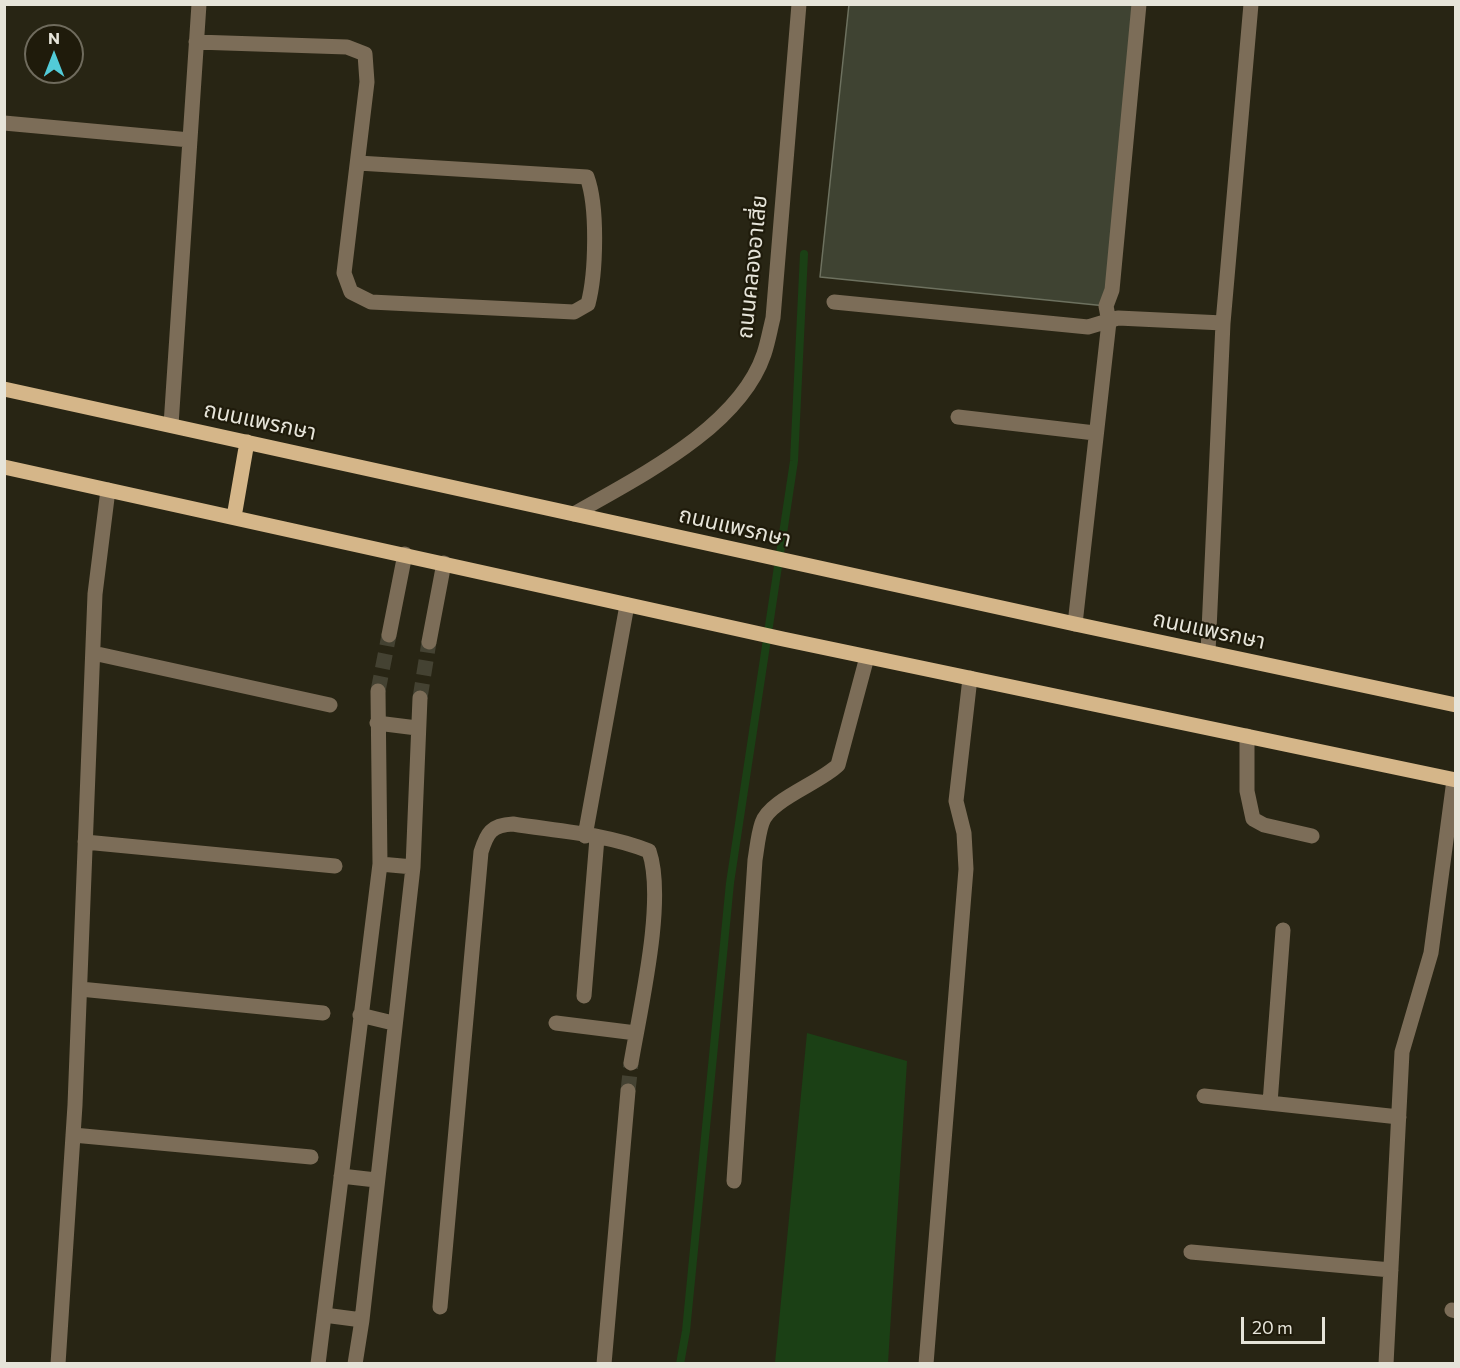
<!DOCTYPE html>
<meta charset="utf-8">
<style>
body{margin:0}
#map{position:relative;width:1460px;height:1368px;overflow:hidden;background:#282514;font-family:Commissioner,sans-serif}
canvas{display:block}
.frame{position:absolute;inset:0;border:6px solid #e6e4d9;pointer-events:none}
.north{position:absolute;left:24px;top:24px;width:60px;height:60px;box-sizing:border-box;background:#1f1b0b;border:2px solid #6f6b5d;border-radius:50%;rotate:0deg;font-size:16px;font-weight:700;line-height:24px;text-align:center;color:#e6e4d9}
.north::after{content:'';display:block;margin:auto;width:21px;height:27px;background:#52cbd8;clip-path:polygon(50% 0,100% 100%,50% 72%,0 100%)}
.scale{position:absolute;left:1241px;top:1317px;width:84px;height:27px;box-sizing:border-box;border:3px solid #e6e4d9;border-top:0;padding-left:8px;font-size:18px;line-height:21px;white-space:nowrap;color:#e6e4d9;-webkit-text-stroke:4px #1f1b0b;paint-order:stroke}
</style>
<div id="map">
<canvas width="1460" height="1368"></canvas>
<div class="frame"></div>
<div class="north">N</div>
<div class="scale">20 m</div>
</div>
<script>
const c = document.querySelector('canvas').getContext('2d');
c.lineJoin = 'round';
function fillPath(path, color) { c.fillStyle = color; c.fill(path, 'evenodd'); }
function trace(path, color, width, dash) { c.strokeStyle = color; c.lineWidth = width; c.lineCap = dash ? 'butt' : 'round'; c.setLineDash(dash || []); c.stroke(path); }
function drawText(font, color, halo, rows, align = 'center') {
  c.font = font + ' Commissioner,"Noto Sans Thai",sans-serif'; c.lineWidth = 4.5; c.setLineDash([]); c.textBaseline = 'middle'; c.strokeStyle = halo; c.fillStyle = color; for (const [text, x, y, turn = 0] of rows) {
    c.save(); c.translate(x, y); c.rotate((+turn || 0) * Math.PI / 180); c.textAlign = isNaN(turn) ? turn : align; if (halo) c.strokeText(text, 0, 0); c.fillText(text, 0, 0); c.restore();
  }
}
fillPath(new Path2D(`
 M 807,1033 L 907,1061 L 888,1363 L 775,1363 Z`), '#1b4015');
trace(new Path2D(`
 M 680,1364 L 686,1331 L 730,883 L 794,461 L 804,254`), '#1b4015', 8);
const building = new Path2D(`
 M 849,4 L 1138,4 L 1106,306 L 820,277 Z`);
fillPath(building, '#3f4332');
trace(building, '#6d715f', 1.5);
trace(new Path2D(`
 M 378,691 L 389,635
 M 420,698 L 429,642
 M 628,1091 L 631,1063`), '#444232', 15, [15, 8]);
trace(new Path2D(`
 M 196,42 L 347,47 L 365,54 L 367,82 L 344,273 L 351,292 L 371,302 L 574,312 L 588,304 C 596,274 598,207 587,177 L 358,163
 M 4,123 L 190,140
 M 834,302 L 1088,327 L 1118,318 L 1223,323
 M 958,417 L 1095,433
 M 171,425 L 199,4
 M 574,514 C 638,477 739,428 764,354 C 768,342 770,330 773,318 L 799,4
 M 1075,624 L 1109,322 L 1106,306 L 1112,290 L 1139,4
 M 389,635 L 405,554
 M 429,642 L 444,563
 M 1208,652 L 1223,323 L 1251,4
 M 93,653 L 330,705
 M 377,723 L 417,728
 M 1247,736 L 1247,791 L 1253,819 L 1264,825 L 1312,836
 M 585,836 L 627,605
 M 85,842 L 335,866
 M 380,864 L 413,867
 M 80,989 L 323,1013
 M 584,996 L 597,838
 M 360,1015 L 393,1023
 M 556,1023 L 636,1033
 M 1204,1096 L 1399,1117
 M 1270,1103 L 1283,930
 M 73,1135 L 311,1157
 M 341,1176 L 376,1180
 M 734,1181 L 755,860 C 757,848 758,835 762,823 C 769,800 820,783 838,765 L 867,657
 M 1191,1252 L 1391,1270
 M 440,1307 L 481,852 C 487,833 491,825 513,824 C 558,831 607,834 649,851 C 666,900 640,1009 631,1063
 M 1452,1310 L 1456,1311
 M 324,1315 L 362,1320
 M 58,1364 L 75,1105 L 95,594 L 108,490
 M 318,1364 L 380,864 L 378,691
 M 355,1364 L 362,1320 L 413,867 L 420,698
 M 604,1364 L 628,1091
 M 926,1364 L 966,869 L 964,833 L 956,801 L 970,678
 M 1386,1364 L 1402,1052 L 1431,953 L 1454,780`), '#7c6d58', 15);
trace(new Path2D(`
 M 4,389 L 1075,624 L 1456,705
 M 4,467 L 783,639 L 1456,780
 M 234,517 L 247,442`), '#d5b689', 15);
drawText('22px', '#e6e4d9', '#1f1b0b', [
 ["ถนนคลองอาเสี่ย",752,267,-84],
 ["ถนนแพรกษา",260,421,12],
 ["ถนนแพรกษา",735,527,13],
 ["ถนนแพรกษา",1209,630,12]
]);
</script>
